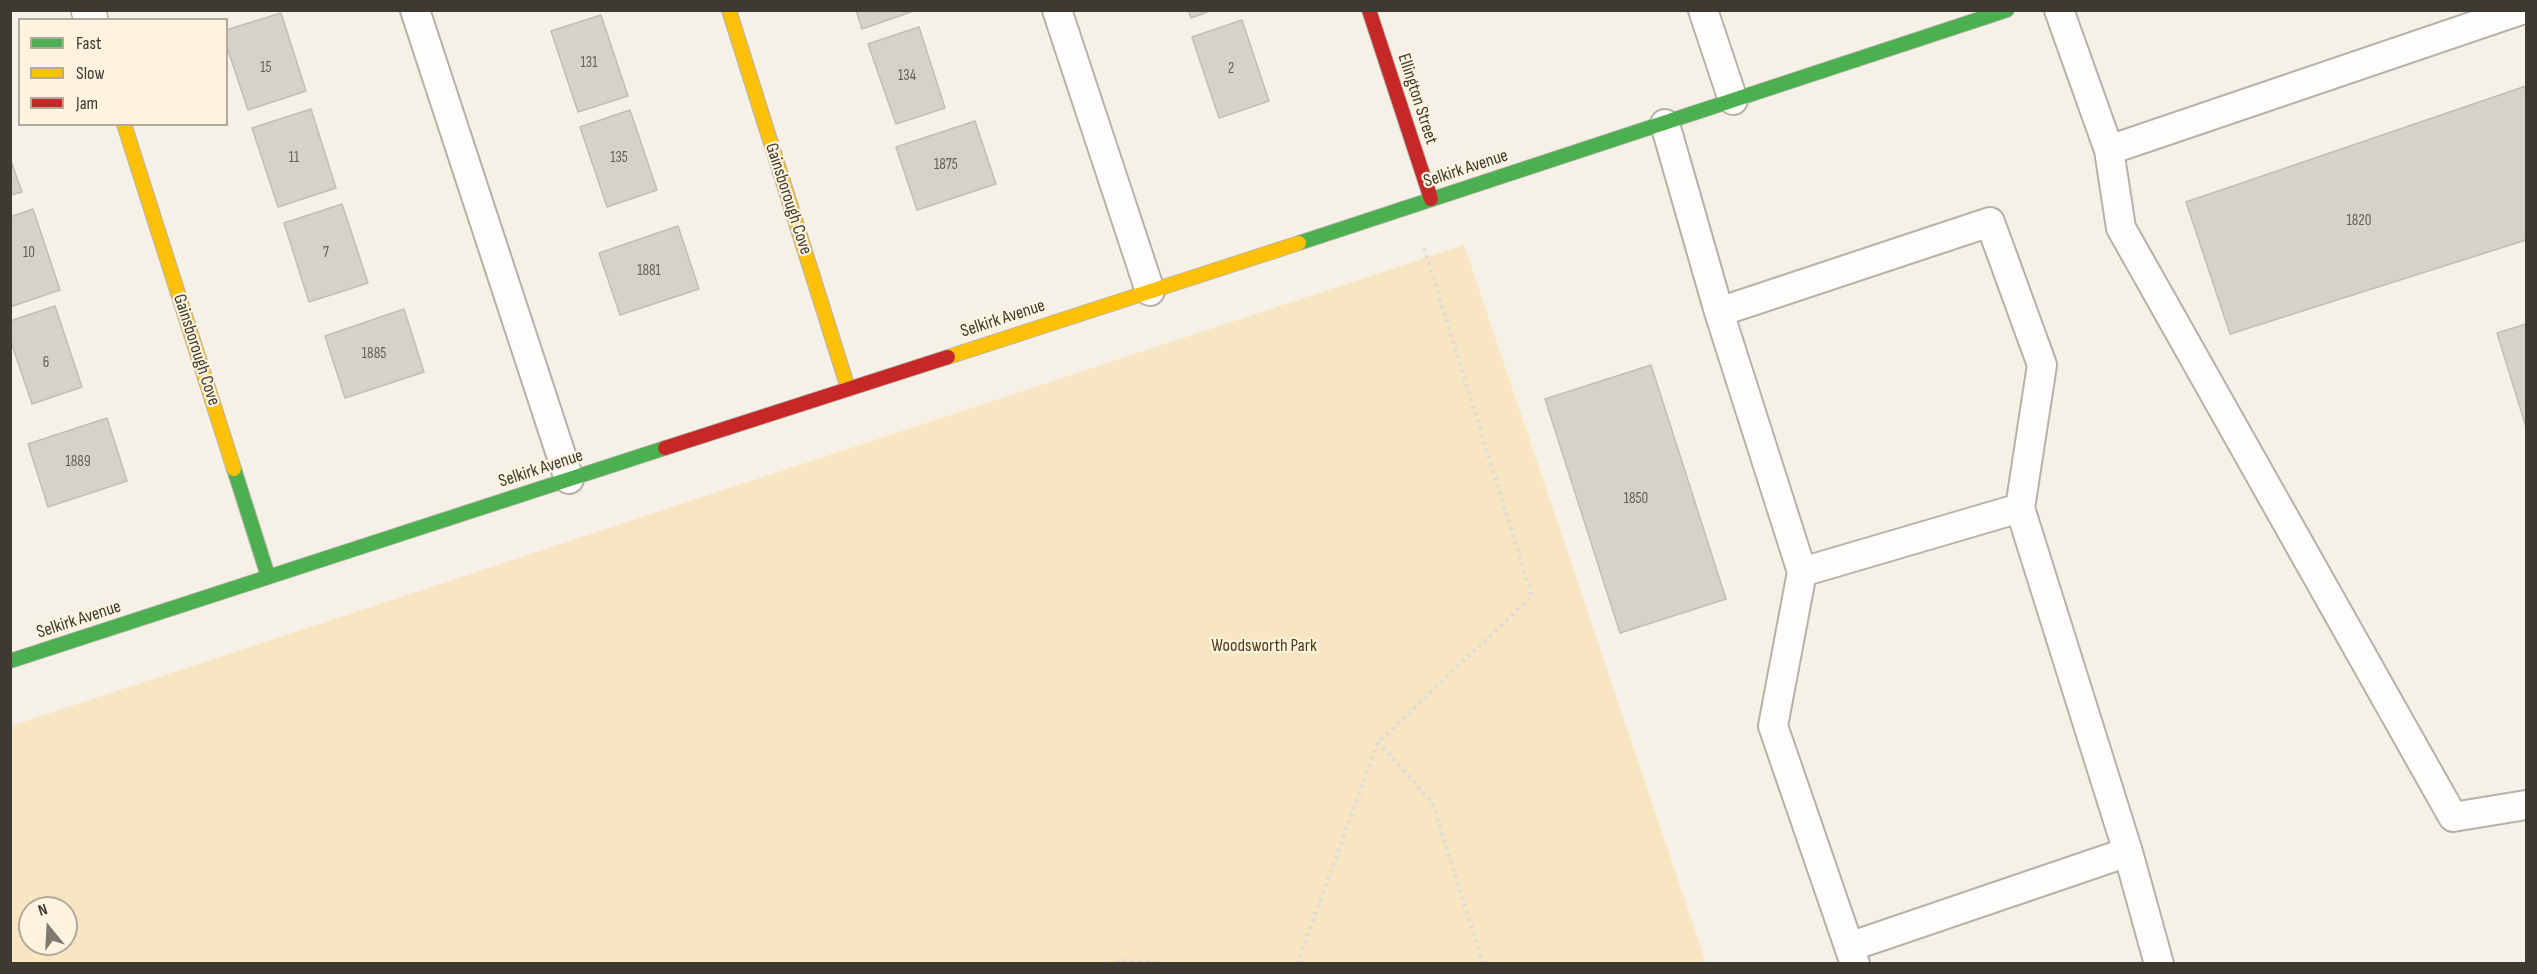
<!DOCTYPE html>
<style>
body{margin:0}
#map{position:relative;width:2537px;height:974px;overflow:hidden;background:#f6f1e6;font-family:"Sofia Sans Condensed",sans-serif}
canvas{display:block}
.frame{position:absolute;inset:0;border:12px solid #3e3a32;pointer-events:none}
.legend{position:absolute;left:18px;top:18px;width:210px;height:108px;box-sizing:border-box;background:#fdf3df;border:2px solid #b1a99a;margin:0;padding:8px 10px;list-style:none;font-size:18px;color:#3e3a32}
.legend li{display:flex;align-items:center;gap:12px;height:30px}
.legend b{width:30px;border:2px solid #b1a99a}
.north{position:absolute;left:18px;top:896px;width:60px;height:60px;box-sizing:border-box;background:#fdf3df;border:2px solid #b1a99a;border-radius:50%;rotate:342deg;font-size:16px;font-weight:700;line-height:24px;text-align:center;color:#3e3a32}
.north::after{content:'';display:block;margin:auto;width:21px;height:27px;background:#7e7a71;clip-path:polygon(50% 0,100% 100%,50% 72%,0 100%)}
</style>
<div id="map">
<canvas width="2537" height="974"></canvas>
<div class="frame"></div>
<ul class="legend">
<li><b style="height:8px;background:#4caf50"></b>Fast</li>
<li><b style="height:8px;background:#ffc107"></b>Slow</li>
<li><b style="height:8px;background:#c62828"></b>Jam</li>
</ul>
<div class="north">N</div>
</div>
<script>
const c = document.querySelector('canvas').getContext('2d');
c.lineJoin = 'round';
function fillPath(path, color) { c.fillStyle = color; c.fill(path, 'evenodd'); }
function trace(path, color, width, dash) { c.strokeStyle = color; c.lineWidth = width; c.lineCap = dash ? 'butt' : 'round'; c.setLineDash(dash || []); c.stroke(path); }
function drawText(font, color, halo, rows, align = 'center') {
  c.font = font + ' "Sofia Sans Condensed",sans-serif'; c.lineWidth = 4.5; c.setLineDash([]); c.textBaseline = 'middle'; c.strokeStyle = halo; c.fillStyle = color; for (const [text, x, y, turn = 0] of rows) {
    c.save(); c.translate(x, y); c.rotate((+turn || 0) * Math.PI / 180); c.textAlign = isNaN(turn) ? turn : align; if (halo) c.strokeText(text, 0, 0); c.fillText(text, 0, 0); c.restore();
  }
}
fillPath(new Path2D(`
 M 1464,245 L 1706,963 L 11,963 L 11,726 ZM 30,908 L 66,908 L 66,944 L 30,944 Z`), '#f8e5c1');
const building = new Path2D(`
 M 856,10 L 911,10 L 911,12 L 862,29 Z
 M 1188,10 L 1212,10 L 1191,18 Z
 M 281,13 L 306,91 L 248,110 L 226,44 L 226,30 Z
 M 601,15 L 628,96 L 578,112 L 551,31 Z
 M 1242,20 L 1269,101 L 1219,118 L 1192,37 Z
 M 919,27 L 945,108 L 896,124 L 868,44 Z
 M 2526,86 L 2526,240 L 2230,334 L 2186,202 Z
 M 311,109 L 336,188 L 278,207 L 252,128 Z
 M 630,110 L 657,190 L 607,207 L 580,127 Z
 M 975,121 L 996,184 L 917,210 L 896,147 Z
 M 10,158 L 22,192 L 10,195 Z
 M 342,204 L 368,283 L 309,302 L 284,223 Z
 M 33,209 L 60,290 L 10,307 L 10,217 Z
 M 678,226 L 699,289 L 620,315 L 599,253 Z
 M 55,306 L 82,387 L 32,404 L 10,339 L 10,321 Z
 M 404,309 L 424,372 L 345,398 L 325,336 Z
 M 2526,324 L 2526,427 L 2497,333 Z
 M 1651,365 L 1726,599 L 1620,633 L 1545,399 Z
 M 107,418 L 127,481 L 48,507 L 28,444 Z`);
fillPath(building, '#d6d1c9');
trace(building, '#c2bdb5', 1.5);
const lane = new Path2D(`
 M 415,10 L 569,479
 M 1057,10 L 1150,291
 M 1703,10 L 1733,100
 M 2059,10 L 2109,150 L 2521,10
 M 1665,124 L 1719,312 L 1802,572 L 1773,726 L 1855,964
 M 2109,150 L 2121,228 L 2453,817 L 2526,805
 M 1719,312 L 1990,222 L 2042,365 L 2020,508 L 2128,852 L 2159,964
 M 1802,572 L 2020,508
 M 1849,947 L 2128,852`);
const street = new Path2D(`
 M 88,10 L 91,20`);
const fast = new Path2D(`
 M 1299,243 L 2007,10
 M 234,469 L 268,576
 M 10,661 L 665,448`);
const slow = new Path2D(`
 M 729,10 L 848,388
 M 124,124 L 234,469
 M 948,357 L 1299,243`);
const jam = new Path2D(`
 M 1369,10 L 1431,199
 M 665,448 L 948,357`);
trace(lane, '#b6b2aa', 32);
trace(street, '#b6b2aa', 36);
trace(fast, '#b6b2aa', 16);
trace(slow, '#b6b2aa', 16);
trace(jam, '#b6b2aa', 16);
trace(new Path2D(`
 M 1378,742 L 1432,802 L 1483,964
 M 1109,964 L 1121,960 L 1168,964
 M 1297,964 L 1378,742 L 1532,596 L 1424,248`), '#dddcd8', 4, [3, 4.5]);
trace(lane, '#fefdfb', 28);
trace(street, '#fefdfb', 33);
trace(fast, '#4caf50', 14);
trace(slow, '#ffc107', 14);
trace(jam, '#c62828', 14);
drawText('15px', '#646058', null, [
 ["131",589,63],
 ["15",266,68],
 ["2",1231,69],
 ["134",907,76],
 ["11",294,158],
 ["135",619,158],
 ["1875",946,165],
 ["1820",2359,221],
 ["10",29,253],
 ["7",326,253],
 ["1881",649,271],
 ["1885",374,354],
 ["6",46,363],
 ["1889",78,462],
 ["1850",1636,499]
]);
drawText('18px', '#3e3a32', '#fdf3df', [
 ["Ellington Street",1417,99,72],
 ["Selkirk Avenue",1466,169,-18],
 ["Gainsborough Cove",788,199,72],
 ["Selkirk Avenue",1003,319,-18],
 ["Gainsborough Cove",196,350,72],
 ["Selkirk Avenue",541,469,-18],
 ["Selkirk Avenue",79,620,-18]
]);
drawText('18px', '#503d18', '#fdf3df', [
 ["Woodsworth Park",1264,646]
]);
</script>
